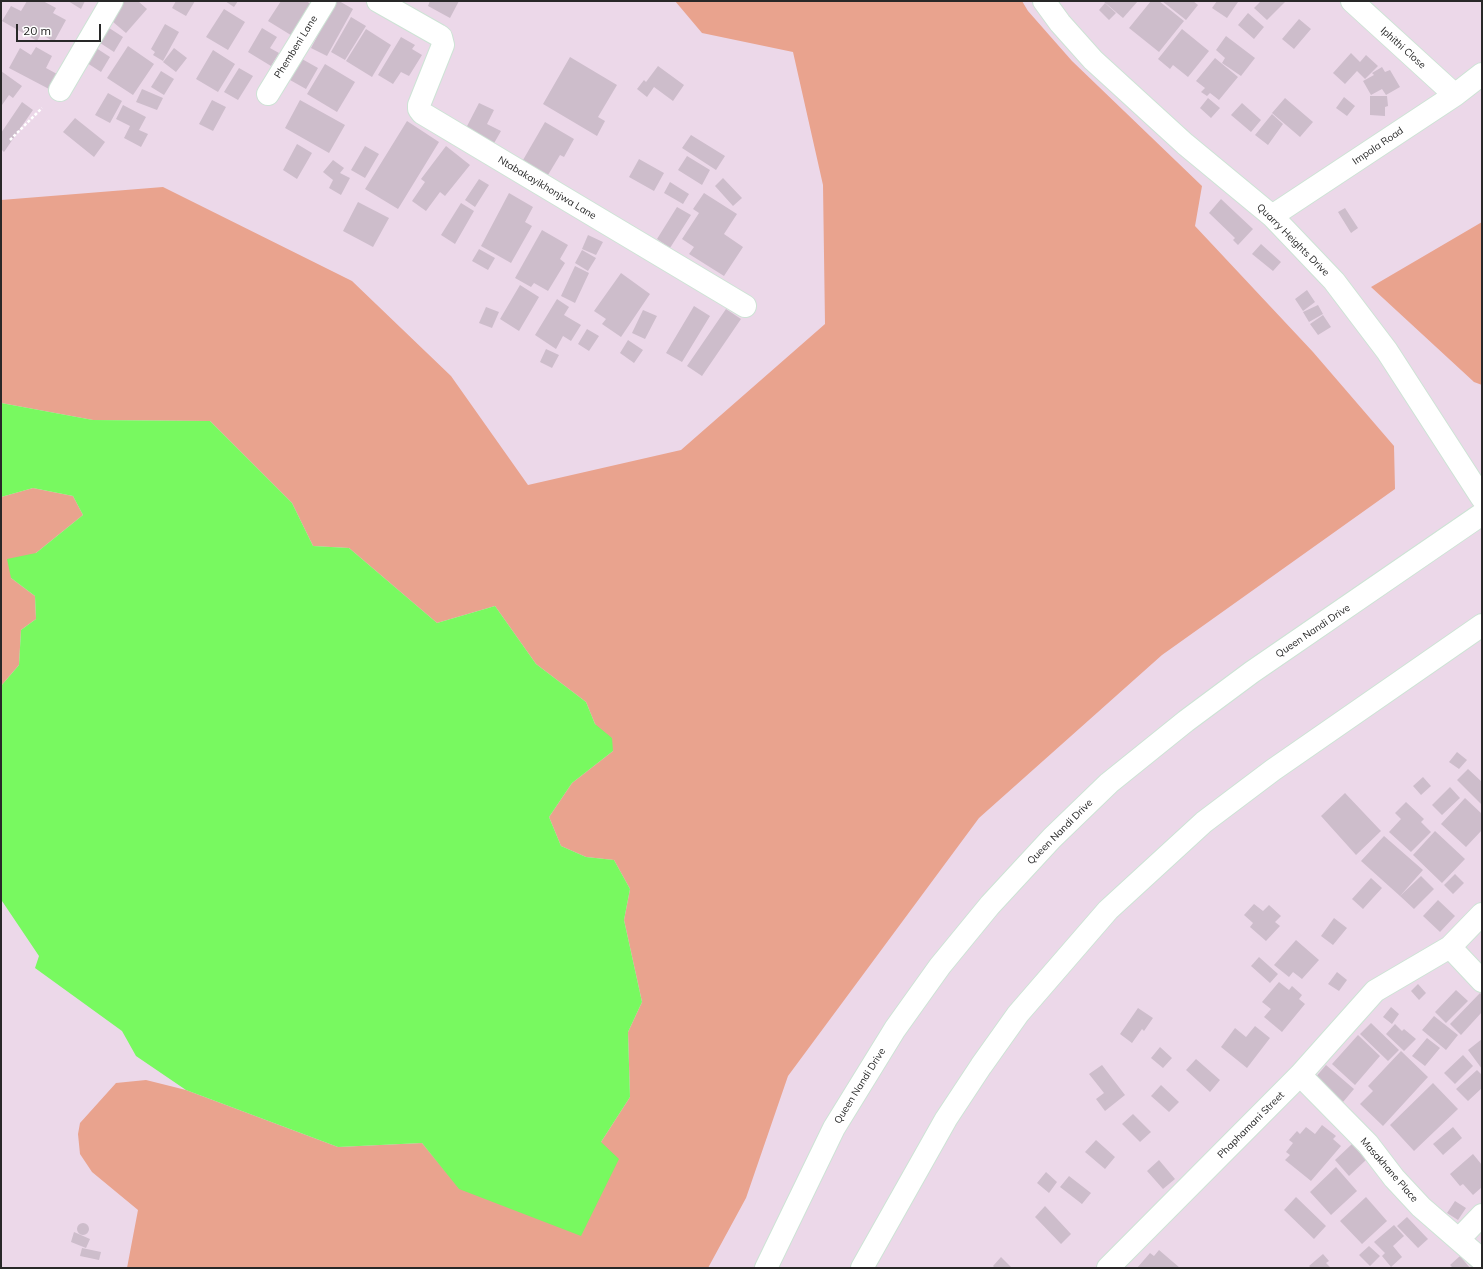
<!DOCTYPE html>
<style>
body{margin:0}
#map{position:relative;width:1483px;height:1269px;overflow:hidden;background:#ecd8e9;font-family:Mulish,sans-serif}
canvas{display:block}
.frame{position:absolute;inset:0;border:2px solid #282828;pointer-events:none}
.scale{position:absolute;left:16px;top:24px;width:85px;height:18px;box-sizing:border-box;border:2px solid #282828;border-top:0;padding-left:5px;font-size:12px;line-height:14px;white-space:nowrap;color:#282828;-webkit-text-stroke:3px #fff;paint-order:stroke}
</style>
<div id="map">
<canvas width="1483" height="1269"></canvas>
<div class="frame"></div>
<div class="scale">20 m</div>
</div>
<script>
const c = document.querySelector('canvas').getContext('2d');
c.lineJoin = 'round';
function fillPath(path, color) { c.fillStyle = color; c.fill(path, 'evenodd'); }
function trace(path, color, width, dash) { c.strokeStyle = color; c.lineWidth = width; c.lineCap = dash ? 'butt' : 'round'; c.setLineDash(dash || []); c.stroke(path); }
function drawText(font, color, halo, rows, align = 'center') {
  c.font = font + ' Mulish,sans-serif'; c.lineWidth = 3.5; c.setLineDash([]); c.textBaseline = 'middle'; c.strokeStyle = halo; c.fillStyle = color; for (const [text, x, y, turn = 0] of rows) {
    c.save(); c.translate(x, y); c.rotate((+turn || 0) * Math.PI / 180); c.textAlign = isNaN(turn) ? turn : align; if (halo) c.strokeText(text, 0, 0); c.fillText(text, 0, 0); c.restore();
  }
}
fillPath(new Path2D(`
 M 675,1 L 1022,1 L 1028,11 L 1072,61 L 1202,186 L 1195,226 L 1313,352 L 1394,446 L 1395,489 L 1162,655 L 979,818 L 788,1076 L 746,1198 L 708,1268 L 127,1268 L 138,1210 L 92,1172 L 80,1154 L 78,1134 L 80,1123 L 116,1083 L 146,1080 L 186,1090 L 338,1147 L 422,1143 L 460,1189 L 601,1142 L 630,1097 L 628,1032 L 642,1002 L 624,920 L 630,889 L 614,860 L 586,857 L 561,846 L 549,817 L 572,783 L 613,751 L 595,724 L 586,702 L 536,664 L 495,606 L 437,623 L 349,548 L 313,546 L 292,503 L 210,421 L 93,420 L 1,403 L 1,200 L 163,187 L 352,281 L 451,376 L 528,485 L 681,450 L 825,324 L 823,185 L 793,52 L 702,33 Z
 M 1482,222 L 1482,385 L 1474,382 L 1371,287 Z
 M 33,488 L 73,496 L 83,515 L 36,553 L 11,578 L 35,596 L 36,619 L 21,630 L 19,665 L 1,686 L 1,497 Z`), '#e9a38e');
fillPath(new Path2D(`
 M 1,403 L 93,420 L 210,421 L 292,503 L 313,546 L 349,548 L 437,623 L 495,606 L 536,664 L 586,702 L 595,724 L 612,738 L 613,751 L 572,783 L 549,817 L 561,846 L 586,857 L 614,860 L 630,889 L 624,920 L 642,1002 L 628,1032 L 630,1097 L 601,1142 L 619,1159 L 581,1236 L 459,1189 L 422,1143 L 338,1147 L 186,1090 L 136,1056 L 122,1031 L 35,968 L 39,956 L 2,901 L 1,686 L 19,665 L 21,630 L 36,619 L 35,596 L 11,578 L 7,559 L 36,553 L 83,515 L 73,496 L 33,488 L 1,497 Z`), '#78f960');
fillPath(new Path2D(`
 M 27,1 L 43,1 L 56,8 L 53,13 L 66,20 L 54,42 L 41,34 L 37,41 L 2,21 L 11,6 L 21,11 Z
 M 68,1 L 85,1 L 81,9 Z
 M 118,1 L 138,1 L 147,9 L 126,33 L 106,16 Z
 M 176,1 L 195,1 L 186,16 L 172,8 Z
 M 225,1 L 238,1 L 234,7 Z
 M 281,1 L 306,1 L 314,6 L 294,37 L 268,21 Z
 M 336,1 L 339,1 L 353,9 L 327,56 L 311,48 Z
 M 430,1 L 459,1 L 450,18 L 428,6 Z
 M 1103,1 L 1138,1 L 1123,18 Z
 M 1151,1 L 1159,1 L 1184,21 L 1159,52 L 1129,28 Z
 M 1162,1 L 1193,1 L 1198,5 L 1186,20 Z
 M 1217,1 L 1237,1 L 1238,2 L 1227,18 L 1212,8 Z
 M 1261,1 L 1286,1 L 1267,20 L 1254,8 Z
 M 1105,3 L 1116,13 L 1109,20 L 1099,10 Z
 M 224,9 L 245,22 L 228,50 L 206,37 Z
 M 1248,13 L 1264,27 L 1254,39 L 1238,25 Z
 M 351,17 L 366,26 L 345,60 L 331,52 Z
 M 1299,19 L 1311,29 L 1294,49 L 1282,39 Z
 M 103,24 L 123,37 L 114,52 L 94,39 Z
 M 165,24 L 179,32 L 163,61 L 153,55 L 155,52 L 151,49 Z
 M 262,28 L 277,37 L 270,48 L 279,53 L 271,66 L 248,52 Z
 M 366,29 L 391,45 L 372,77 L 346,61 Z
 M 1182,29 L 1209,51 L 1188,77 L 1173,65 L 1170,69 L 1158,59 Z
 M 1226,36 L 1255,58 L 1241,76 L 1222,63 L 1225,58 L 1216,50 Z
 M 401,37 L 415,45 L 412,49 L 422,55 L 409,76 L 401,72 L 393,84 L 378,75 Z
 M 93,46 L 110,57 L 101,72 L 84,61 Z
 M 128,46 L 154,64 L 133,95 L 107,78 Z
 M 36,47 L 52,56 L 46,68 L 57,74 L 49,89 L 9,68 L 20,48 L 31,55 Z
 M 174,48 L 187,58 L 176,72 L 163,62 Z
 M 213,50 L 235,64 L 218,92 L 196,79 Z
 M 1351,53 L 1360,62 L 1366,55 L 1378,66 L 1365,79 L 1357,71 L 1345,84 L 1333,73 Z
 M 570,57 L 617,85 L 598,117 L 605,121 L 597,136 L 543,104 Z
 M 1215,58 L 1238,77 L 1219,100 L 1210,93 L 1207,96 L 1201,92 L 1205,88 L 1196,81 Z
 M 302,59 L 318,68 L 306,89 L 290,80 Z
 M 325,64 L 355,82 L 337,112 L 307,94 Z
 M 658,66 L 684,85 L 673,101 L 654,87 L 647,97 L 637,89 L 644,80 L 646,82 Z
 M 1382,67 L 1385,72 L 1390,70 L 1400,87 L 1386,95 L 1382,89 L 1371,95 L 1363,81 L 1374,75 L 1372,73 Z
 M 239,68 L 253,76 L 238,100 L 224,92 Z
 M 1,71 L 22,86 L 13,98 L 9,95 L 2,105 L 1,105 Z
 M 161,71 L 174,79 L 164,95 L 151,87 Z
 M 142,89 L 163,98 L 157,110 L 136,102 Z
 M 108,93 L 122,101 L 110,123 L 95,115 Z
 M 1370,96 L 1387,96 L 1388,106 L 1385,107 L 1385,116 L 1370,115 Z
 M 1344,97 L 1355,106 L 1347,116 L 1336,108 Z
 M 1208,98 L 1220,108 L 1211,118 L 1200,108 Z
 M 1285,98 L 1313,122 L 1300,137 L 1272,113 Z
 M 212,100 L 226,107 L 213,131 L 199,124 Z
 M 300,100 L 345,125 L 329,153 L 285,128 Z
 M 22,102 L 33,110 L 4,152 L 1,149 L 1,133 Z
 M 479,103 L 494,110 L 487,124 L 501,131 L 493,145 L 465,130 Z
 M 1242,103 L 1261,120 L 1251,132 L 1231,115 Z
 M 123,105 L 146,117 L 139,130 L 148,134 L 141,147 L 124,138 L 130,126 L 116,119 Z
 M 1272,114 L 1283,124 L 1268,145 L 1255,135 Z
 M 75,118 L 105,142 L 94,157 L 63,132 Z
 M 407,121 L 439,142 L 398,209 L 365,189 Z
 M 545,122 L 574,139 L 564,157 L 560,155 L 548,175 L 523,160 Z
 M 691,135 L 725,156 L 716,170 L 682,148 Z
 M 297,144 L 312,153 L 297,179 L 283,170 Z
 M 365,146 L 379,154 L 365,178 L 351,170 Z
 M 446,146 L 470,165 L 445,196 L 440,192 L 426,211 L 412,201 L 425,182 L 421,179 Z
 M 687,156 L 710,170 L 702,185 L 678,170 Z
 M 639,159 L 664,173 L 654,191 L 629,177 Z
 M 333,160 L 344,168 L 340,173 L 350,178 L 341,195 L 329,188 L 333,180 L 323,172 Z
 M 723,178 L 742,198 L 733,206 L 715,186 Z
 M 479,179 L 489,185 L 475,207 L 465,200 Z
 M 670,182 L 689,194 L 683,204 L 664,193 Z
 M 509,193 L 533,207 L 525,222 L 532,226 L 511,263 L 481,246 Z
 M 704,193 L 737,214 L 724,234 L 743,247 L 724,276 L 689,254 L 694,247 L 682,239 L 699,213 L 693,209 Z
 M 1221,199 L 1253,229 L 1238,245 L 1233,240 L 1235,238 L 1209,213 Z
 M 358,202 L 389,218 L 373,247 L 343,231 Z
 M 461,203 L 474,211 L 455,244 L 441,235 Z
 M 677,207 L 691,215 L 670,248 L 657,239 Z
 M 1345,208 L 1358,228 L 1351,233 L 1338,212 Z
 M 542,230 L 568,245 L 560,259 L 565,263 L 548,291 L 534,283 L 531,287 L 515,278 Z
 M 588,235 L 603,242 L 596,255 L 582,249 Z
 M 1261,244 L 1281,262 L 1273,271 L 1252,254 Z
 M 479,249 L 495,258 L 488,270 L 472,261 Z
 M 582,250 L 596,258 L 588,271 L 575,263 Z
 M 575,266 L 589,273 L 575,303 L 561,296 Z
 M 621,273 L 650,294 L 621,337 L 602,324 L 606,319 L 594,311 Z
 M 520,285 L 539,297 L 519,331 L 500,319 Z
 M 1307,290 L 1315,302 L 1303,311 L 1295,299 Z
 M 557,299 L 569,307 L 564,315 L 581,325 L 571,341 L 563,336 L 556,349 L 535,335 Z
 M 1318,305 L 1323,314 L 1309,322 L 1303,312 Z
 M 694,306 L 710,316 L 682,362 L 666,353 Z
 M 486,307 L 499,312 L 492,328 L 479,323 Z
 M 726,309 L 741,319 L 702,376 L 687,366 Z
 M 643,310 L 657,316 L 645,339 L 632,333 Z
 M 1323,315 L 1331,327 L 1318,335 L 1310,324 Z
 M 587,329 L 599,336 L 589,351 L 578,344 Z
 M 628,340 L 643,350 L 634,363 L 620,353 Z
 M 546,349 L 559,355 L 552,368 L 540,362 Z
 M 1457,752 L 1467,760 L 1459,769 L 1449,762 Z
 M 1468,769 L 1482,782 L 1482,805 L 1457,780 Z
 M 1423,777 L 1431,786 L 1421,795 L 1413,786 Z
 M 1450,787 L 1460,798 L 1442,815 L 1432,805 Z
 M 1345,793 L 1381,831 L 1356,855 L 1321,816 Z
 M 1465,798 L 1482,814 L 1482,830 L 1466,847 L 1441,824 Z
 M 1406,802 L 1424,819 L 1421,822 L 1431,832 L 1411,852 L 1389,832 L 1401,819 L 1395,813 Z
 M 1435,831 L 1465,859 L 1442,883 L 1413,855 Z
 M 1384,836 L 1423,870 L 1400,896 L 1361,861 Z
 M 1455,874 L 1464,883 L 1453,894 L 1444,885 Z
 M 1421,876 L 1434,889 L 1414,909 L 1400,896 Z
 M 1371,878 L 1382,888 L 1363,909 L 1352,899 Z
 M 1438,900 L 1455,916 L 1440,932 L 1423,916 Z
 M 1254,904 L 1263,911 L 1269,905 L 1281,916 L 1275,922 L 1280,926 L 1266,941 L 1250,927 L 1253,923 L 1244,915 Z
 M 1334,918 L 1347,928 L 1333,945 L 1321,936 Z
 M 1296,940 L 1319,960 L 1302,979 L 1293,972 L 1289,977 L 1274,965 Z
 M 1259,957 L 1278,974 L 1270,983 L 1251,966 Z
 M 1337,972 L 1347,980 L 1339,991 L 1328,984 Z
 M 1279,982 L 1289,990 L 1292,986 L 1302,995 L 1299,999 L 1305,1004 L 1282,1032 L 1264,1017 L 1271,1009 L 1262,1002 Z
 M 1418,984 L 1426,993 L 1419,1000 L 1411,991 Z
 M 1456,990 L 1468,1001 L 1446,1023 L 1435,1012 Z
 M 1480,993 L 1482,995 L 1482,1012 L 1461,1035 L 1450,1024 Z
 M 1391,1007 L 1399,1014 L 1392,1024 L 1383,1017 Z
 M 1138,1008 L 1153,1018 L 1144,1031 L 1142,1029 L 1132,1043 L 1120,1034 Z
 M 1434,1016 L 1458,1035 L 1446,1050 L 1422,1030 Z
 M 1371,1023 L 1399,1050 L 1388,1061 L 1360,1034 Z
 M 1395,1024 L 1402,1031 L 1404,1029 L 1416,1039 L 1404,1051 L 1386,1034 Z
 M 1255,1026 L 1270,1038 L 1247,1068 L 1221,1047 L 1235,1028 L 1246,1037 Z
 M 1358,1035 L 1380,1056 L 1355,1085 L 1332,1064 Z
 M 1427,1038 L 1440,1048 L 1425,1066 L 1412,1056 Z
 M 1482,1039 L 1482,1069 L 1468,1050 Z
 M 1160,1047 L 1172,1058 L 1163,1068 L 1151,1058 Z
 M 1401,1051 L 1428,1077 L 1383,1126 L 1360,1104 L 1373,1091 L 1368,1086 Z
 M 1463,1055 L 1473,1066 L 1455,1084 L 1444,1073 Z
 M 1196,1059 L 1220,1080 L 1210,1092 L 1186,1070 Z
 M 1102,1065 L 1125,1095 L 1105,1111 L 1096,1099 L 1104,1093 L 1089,1074 Z
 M 1326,1065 L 1354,1089 L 1343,1102 L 1315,1078 Z
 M 1477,1070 L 1482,1075 L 1482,1088 L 1468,1101 L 1456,1089 Z
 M 1433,1083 L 1458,1109 L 1414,1151 L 1390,1125 Z
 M 1161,1085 L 1179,1102 L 1169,1112 L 1151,1096 Z
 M 1133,1114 L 1151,1132 L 1140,1142 L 1122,1124 Z
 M 1322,1125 L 1336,1136 L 1333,1139 L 1341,1146 L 1311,1181 L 1285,1160 L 1290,1155 L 1286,1152 L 1293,1143 L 1289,1140 L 1297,1131 L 1300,1134 L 1306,1127 L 1315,1134 Z
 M 1453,1127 L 1462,1138 L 1443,1155 L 1433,1144 Z
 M 1096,1140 L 1115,1157 L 1105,1169 L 1085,1152 Z
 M 1352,1144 L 1366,1160 L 1349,1176 L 1335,1160 Z
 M 1473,1154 L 1482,1165 L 1482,1187 L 1473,1195 L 1463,1184 L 1460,1186 L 1450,1174 Z
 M 1159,1160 L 1175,1179 L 1163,1189 L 1147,1171 Z
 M 1336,1167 L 1357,1191 L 1331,1215 L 1310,1192 Z
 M 1046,1172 L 1057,1182 L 1049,1193 L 1037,1183 Z
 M 1069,1176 L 1091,1193 L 1082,1204 L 1060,1187 Z
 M 1296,1197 L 1326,1226 L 1314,1239 L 1284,1210 Z
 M 1366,1197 L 1387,1221 L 1362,1244 L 1340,1221 Z
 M 1455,1201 L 1466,1208 L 1458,1220 L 1447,1213 Z
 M 1045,1206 L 1071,1234 L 1061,1244 L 1035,1217 Z
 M 1407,1217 L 1428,1239 L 1418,1248 L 1397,1226 Z
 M77 1229a6 6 0 1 1 12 0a6 6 0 1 1-12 0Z
 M 1394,1225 L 1404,1236 L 1393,1246 L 1402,1257 L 1391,1267 L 1382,1256 L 1385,1253 L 1374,1242 Z
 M 74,1232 L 90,1239 L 86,1248 L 71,1242 Z
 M 1369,1246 L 1380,1256 L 1370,1266 L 1359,1255 Z
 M 82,1248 L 101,1252 L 99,1260 L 80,1256 Z
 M 1159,1250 L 1180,1268 L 1137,1268 L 1150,1253 L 1154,1256 Z
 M 1323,1254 L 1329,1261 L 1326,1263 L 1331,1268 L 1311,1268 L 1309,1266 Z
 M 1460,1256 L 1470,1268 L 1453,1268 L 1450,1265 Z
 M 1001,1257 L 1012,1268 L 995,1268 L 993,1266 Z`), '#cdbdcb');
const minor = new Path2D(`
 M 378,1 L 438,35 L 441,37 L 443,45 L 419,105 L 419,109 L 422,113 L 745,306
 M 1044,1 L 1060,23 L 1093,60 L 1185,144 L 1272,216 L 1334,281 L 1387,351 L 1482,498
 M 1352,1 L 1455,95
 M 60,90 L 112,1
 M 268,94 L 325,1
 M 1272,216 L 1455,95 L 1482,74
 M 1450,947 L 1482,981
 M 1300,1075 L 1368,1144 L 1394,1178 L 1421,1207 L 1482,1260
 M 1459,1239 L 1482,1215
 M 1108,1268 L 1300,1075 L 1375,991 L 1450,947 L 1482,914`);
const secondary = new Path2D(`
 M 766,1268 L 834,1128 L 895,1029 L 940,966 L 990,905 L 1052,838 L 1109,783 L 1186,721 L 1252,672 L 1482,514
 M 862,1268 L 946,1119 L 981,1066 L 1018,1014 L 1108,910 L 1204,822 L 1273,770 L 1482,625`);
trace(minor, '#cde3d5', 24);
trace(secondary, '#cde3d5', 24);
trace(new Path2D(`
 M 10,140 L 42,108`), '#fff', 2.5, [3, 2]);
trace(minor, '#fff', 22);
trace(secondary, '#fff', 22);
drawText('10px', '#282828', '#fff', [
 ["Phembeni Lane",296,47,-58],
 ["Iphithi Close",1403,48,42],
 ["Impala Road",1378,146,-34],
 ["Ntabakayikhonjwa Lane",547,188,31],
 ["Quarry Heights Drive",1293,240,45],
 ["Queen Nandi Drive",1313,631,-34],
 ["Queen Nandi Drive",1060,832,-45],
 ["Queen Nandi Drive",860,1086,-58],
 ["Phaphamani Street",1251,1125,-45],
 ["Masakhane Place",1389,1170,49]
]);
</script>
